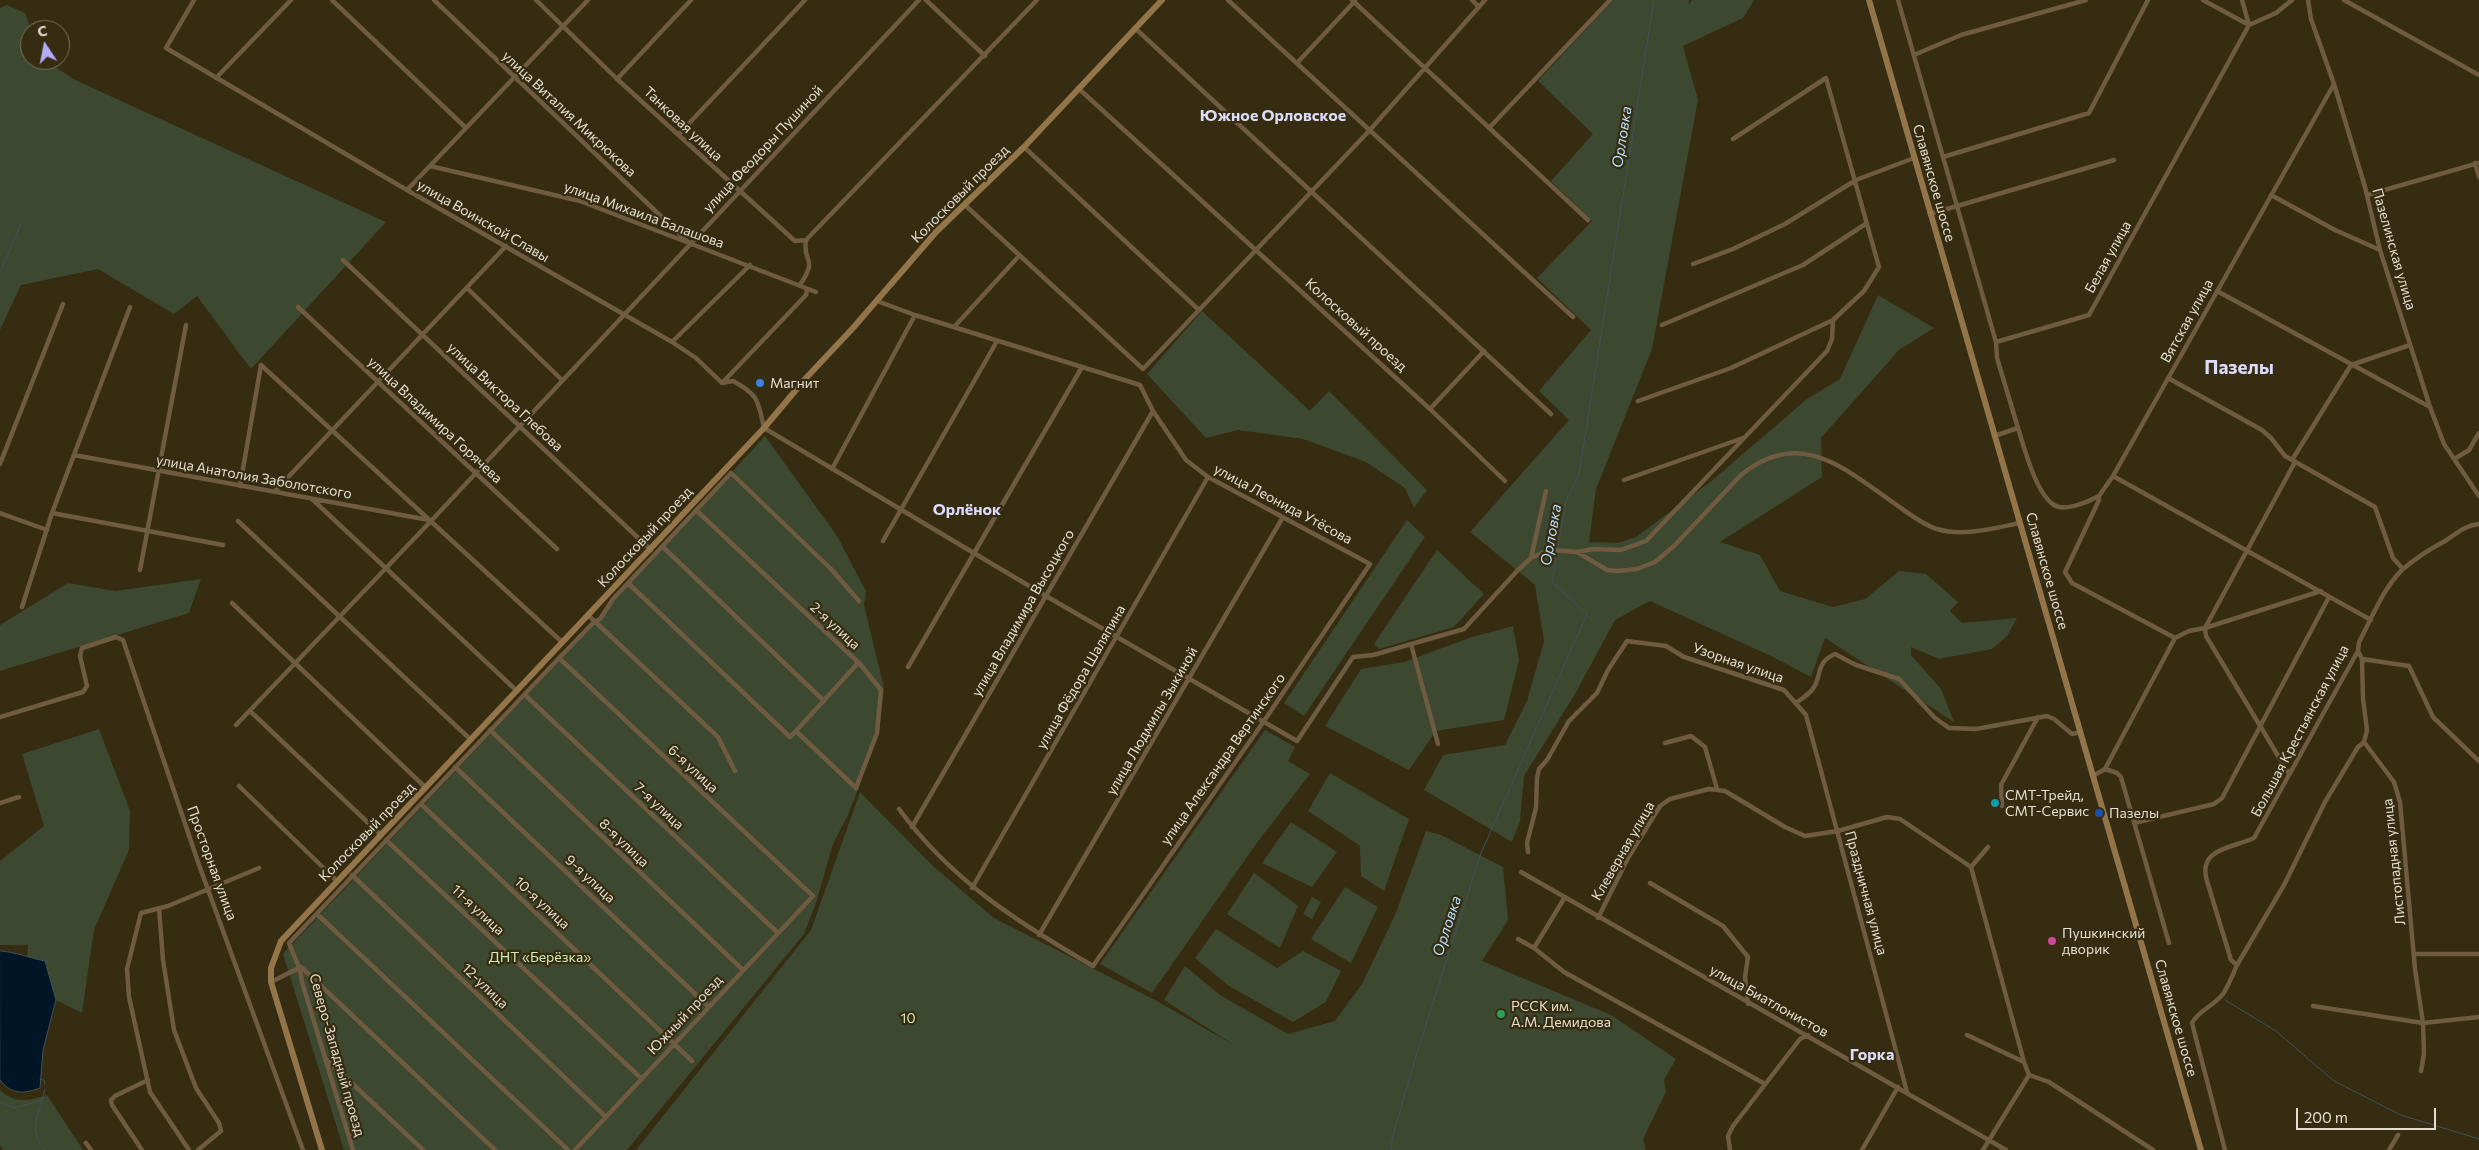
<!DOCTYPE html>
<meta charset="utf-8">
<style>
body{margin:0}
#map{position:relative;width:2479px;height:1150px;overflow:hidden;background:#352c12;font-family:Commissioner,sans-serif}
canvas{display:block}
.north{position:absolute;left:20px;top:20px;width:50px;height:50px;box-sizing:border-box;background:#352c12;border:1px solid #7b735d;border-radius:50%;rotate:349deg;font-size:14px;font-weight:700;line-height:20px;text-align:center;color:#e4dece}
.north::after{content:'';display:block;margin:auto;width:18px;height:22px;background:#b3adf9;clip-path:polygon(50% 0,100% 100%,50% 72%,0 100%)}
.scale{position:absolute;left:2296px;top:1108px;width:140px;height:22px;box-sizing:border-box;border:2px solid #e4dece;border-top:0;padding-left:6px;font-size:15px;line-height:18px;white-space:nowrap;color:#e4dece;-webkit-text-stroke:4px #352c12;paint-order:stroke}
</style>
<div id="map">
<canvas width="2479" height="1150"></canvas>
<div class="north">С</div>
<div class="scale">200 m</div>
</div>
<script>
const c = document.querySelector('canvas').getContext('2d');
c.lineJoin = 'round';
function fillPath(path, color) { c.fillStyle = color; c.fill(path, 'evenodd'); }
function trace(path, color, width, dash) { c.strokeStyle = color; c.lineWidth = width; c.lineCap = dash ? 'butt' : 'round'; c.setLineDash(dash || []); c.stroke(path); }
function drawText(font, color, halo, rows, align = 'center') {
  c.font = font + ' Commissioner,sans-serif'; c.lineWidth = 4.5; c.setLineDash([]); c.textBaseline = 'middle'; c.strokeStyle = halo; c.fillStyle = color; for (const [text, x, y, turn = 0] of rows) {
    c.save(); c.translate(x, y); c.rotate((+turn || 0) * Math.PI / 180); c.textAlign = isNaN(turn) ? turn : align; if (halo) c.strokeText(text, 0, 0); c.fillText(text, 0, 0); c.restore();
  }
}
fillPath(new Path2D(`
 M 1613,0 L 1689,0 L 1688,5 L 1692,0 L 1754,0 L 1743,18 L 1683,46 L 1698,100 L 1652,349 L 1596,489 L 1589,542 L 1618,543 L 1636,537 L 1709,483 L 1807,399 L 1840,379 L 1878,295 L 1934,328 L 1899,350 L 1821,438 L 1822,477 L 1720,542 L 1760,555 L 1780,591 L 1833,607 L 1865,599 L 1899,571 L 1926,574 L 1958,602 L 1950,611 L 1962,623 L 2017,618 L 2007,636 L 1992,649 L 1939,659 L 1911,647 L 1911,655 L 1941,689 L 1954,722 L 1825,638 L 1811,677 L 1771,656 L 1650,601 L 1615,620 L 1575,694 L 1524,776 L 1520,821 L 1512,842 L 1424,790 L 1443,755 L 1505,745 L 1527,701 L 1544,641 L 1535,585 L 1470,532 L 1569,420 L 1539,391 L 1591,330 L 1537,278 L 1592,221 L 1551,181 L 1593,134 L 1538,81 Z
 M 7,5 L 25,13 L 31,30 L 30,60 L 45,60 L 73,79 L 386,222 L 251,369 L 197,296 L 174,314 L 98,269 L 21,285 L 0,330 L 0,8 Z
 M 1202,311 L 1310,411 L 1329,391 L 1427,490 L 1414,508 L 1405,488 L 1366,462 L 1303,439 L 1238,430 L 1206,438 L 1147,374 Z
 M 765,436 L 837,536 L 866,591 L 864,605 L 884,688 L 879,734 L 848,815 L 833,844 L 816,903 L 804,934 L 627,1150 L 344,1150 L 283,954 L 528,694 Z
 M 1407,520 L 1425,537 L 1304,716 L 1284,703 Z
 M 1437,550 L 1484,594 L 1454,627 L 1379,649 L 1374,644 Z
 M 201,579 L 189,613 L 0,671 L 0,625 L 68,583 L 115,591 Z
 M 1513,626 L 1519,660 L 1504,720 L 1436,731 L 1409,770 L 1325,726 L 1361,669 L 1404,662 L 1472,637 Z
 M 99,729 L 130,811 L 129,850 L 94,930 L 82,1013 L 56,1000 L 45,961 L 27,958 L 28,945 L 0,945 L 0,861 L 44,826 L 22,754 Z
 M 1265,730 L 1295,747 L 1288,761 L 1310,774 L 1256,844 L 1152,993 L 1100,964 Z
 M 1330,773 L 1409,819 L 1384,891 L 1361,876 L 1360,846 L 1308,811 Z
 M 860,792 L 933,866 L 994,918 L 1155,1000 L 1234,1045 L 1164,1000 L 1185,966 L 1220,995 L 1288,1034 L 1335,1021 L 1362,984 L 1395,915 L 1426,831 L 1441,835 L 1503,867 L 1508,920 L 1482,961 L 1611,1015 L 1676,1059 L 1664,1080 L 1666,1092 L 1643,1139 L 1646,1150 L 636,1150 L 811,930 Z
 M 1291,822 L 1337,852 L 1312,887 L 1262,863 Z
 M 1254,873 L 1298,906 L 1280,948 L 1227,914 Z
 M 1345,887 L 1378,907 L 1351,963 L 1311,939 Z
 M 1312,897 L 1321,902 L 1312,919 L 1303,914 Z
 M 1216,929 L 1277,968 L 1303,951 L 1341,971 L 1326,1002 L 1293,1022 L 1229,986 L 1195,958 Z
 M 0,1090 C 14,1104 30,1101 47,1095 L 83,1150 L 3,1150 L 0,1145 Z`), '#3c482f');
const water = new Path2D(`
 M 0,951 C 16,952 29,958 45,961 L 56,1000 L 43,1050 L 40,1088 C 23,1094 12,1095 0,1080 Z`);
fillPath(water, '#001525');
trace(water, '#445158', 1);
trace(new Path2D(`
 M 0,273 L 21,224
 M 2225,1000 L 2276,1031 L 2334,1081 L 2401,1115 L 2479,1139
 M 40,1079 L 44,1080 L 45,1084
 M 45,1089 C 40,1110 26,1133 46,1150
 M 0,1102 L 14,1108 L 42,1100
 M 1391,1150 L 1391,1142 L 1416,1056 L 1481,853 L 1587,614 L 1552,582 L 1566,501 L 1579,474 L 1654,0`), '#445158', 1);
trace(new Path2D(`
 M 194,0 L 166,48 L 400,186 L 672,342 L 696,358 L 722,383
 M 332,0 L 466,128
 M 434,0 L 688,242
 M 536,0 L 617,79 L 795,241 L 806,240 C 802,264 819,256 800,285
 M 926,0 L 985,56
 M 1228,0 L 1573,317
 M 1352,0 L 1588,220
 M 1472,0 L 1479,7
 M 1898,0 L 1996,342
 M 2203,0 L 2249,25
 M 2242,0 L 2249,25
 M 2308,0 L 2311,19 L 2334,84 L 2365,187 L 2380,250 L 2430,407 L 2444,444 L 2479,496
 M 2344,0 L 2479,75
 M 2249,25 L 2276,13 L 2292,0
 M 1136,29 L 1551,414
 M 1914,55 L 1961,35 L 2086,0
 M 1297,63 L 1355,1
 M 216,78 L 291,0
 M 617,79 L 691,0
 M 1078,88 L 1430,409 L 1505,481
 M 1489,128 L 1610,0
 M 679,134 L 805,0
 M 1024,147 L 1199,310
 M 1943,157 L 2089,113 L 2148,0
 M 2475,163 L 2479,177
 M 430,166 L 580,201 L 816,292
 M 407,190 L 588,0
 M 2271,195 L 2335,230 L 2380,250
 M 2367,195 L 2479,163
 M 966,206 L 1143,369 L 1369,131 L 1485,0
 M 1930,214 L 2114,160
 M 806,240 L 1037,0
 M 343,260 L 651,550
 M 1693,264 L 1733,249 L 1785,224 L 1856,180 L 1914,158
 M 467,288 L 562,380
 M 2217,291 L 2430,407
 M 877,301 L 915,315 L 1140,385 L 1153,411 L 1186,460 L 1208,477 L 1370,564 L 1264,721 L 1093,966 C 1017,922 951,880 899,809
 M 298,307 L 557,549
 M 1662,325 L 1803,265 L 1867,223
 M 954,327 L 1019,256
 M 672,342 L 750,265
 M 261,365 L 562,642
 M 2168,378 L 2262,430 L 2271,438 L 2285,456 L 2375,507 L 2393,558 L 2403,569
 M 723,382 L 806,295 L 807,290
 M 722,383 L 733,381 C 759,395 758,401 764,428 L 1046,596 L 1297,741 L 1353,657 L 1373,655 L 1464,629 L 1517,571 L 1531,558 L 1542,553 L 1552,550 L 1577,552 L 1607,570 L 1617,571 L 1637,569 L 1655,562 L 1674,546 L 1741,475 C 1803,425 1848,472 1901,508 C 1912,516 1924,525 1937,529 C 1962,537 1995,528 2020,523
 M 1638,401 L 1731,368 L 1833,320 L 1864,291 L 1879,267 L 1826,78 L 1733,139
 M 1430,409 L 1484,351
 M 2018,428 C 2024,447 2036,494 2054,505 C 2065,512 2088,502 2099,496
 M 1994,436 L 2018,428 L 1997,358 L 1996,342 L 2089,315 L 2249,25
 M 74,455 L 429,520
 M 2456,458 L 2469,450 L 2479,433
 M 2292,460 L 2351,365 L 2410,345
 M 0,464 L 63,304
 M 832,469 L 915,315
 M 2113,476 L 2371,620
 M 1624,480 L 1743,438
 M 240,486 L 261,365
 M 275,491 L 506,246
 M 312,499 L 517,691
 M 0,513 L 47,530
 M 52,513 L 223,545
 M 238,521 L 471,740
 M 883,541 L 997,341
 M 663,547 L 824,701
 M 1577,552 L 1593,549 L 1621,550 L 1646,541 L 1827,351 L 1832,339 L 1833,320
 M 1531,558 L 1546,491
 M 140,570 L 186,325
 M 629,584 L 790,737 L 796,731 L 856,788 L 877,733 L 881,690 L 860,664 L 697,511
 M 232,603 L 426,788
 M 22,607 L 52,513 L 130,307
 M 588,615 L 718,737 L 735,771
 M 2175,638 L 2072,583 L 2065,572 L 2099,500 L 2099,496 L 2113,476 L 2334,84
 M 1411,644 L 1438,744
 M 2358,651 L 2362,659 L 2363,699 L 2367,730 L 2364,742 L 2394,782 L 2400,802 L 2415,969 L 2423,1023 L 2424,1054 L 2421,1071
 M 559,658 L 813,896 L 575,1150
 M 2362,659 L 2409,666 L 2433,717 L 2479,761
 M 908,667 L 1082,367
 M 525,695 L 778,933
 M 1796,703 C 1801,699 1808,695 1812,690 C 1823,677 1814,663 1835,654 L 1856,665 L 1899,679 L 1935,718 L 1949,728 L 1976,729 L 2047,716 L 2054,719 L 2072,734 L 2081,732
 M 250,711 L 381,835
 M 0,717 L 83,692 L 87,686 L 80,656 L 82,648 L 116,637 L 123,640 L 199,865 L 303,1150
 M 236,725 L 431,521 L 919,0
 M 490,730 L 743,970
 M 796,731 L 858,663
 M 1665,743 L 1691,736 L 1705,747 L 1717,789
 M 455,767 L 709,1007
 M 2105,769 L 2117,773 L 2121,777 L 2169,943
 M 2289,774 L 2206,636 L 2205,628 L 2321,591
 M 2093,776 L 2105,769 L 2175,638 L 2189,631 L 2205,628 L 2295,462
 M 239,786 L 337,881
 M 0,803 L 19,797
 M 421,804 L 692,1061
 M 2002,806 L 2001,785 L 2038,717
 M 2134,823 L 2214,804 L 2222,798 L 2329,597
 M 912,827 L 1153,411
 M 386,840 L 642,1079
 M 1528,852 L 1527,843 L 1536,808 L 1537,778 L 1539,769 L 1547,760 L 1569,721 L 1597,693 L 1608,670 L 1627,641 L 1666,646 L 1684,657 L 1784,690 L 1806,715 L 1907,1092
 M 1971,867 L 1988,847
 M 1521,872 L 2006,1150
 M 352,875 L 606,1117
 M 1650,883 L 1723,926 L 1748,957 L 1745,977 L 1748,1004
 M 972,888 L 1208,477
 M 159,908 L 163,960 L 174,1030 L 196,1088 L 219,1123 L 221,1131 L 198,1150
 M 317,914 L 568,1150
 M 1598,918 L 1628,858 L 1660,806 L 1670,799 L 1709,789 L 1725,791 L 1785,827 L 1805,836 L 1838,831 L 1887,817 L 1900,819 L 1971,867 L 2024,1062 L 2029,1075
 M 1039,935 L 1283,517
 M 1518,939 L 1534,948 L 1564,972 L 1765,1084
 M 1534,948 L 1565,897
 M 2415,954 L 2479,954
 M 2237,965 L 2284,885 L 2325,802 L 2358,747 L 2364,742
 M 271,982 L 301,967 L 495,1150
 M 2313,1006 L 2423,1023 L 2479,1017
 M 1967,1035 L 2024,1062
 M 326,1059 L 423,1150
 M 2029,1075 L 2049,1082 L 2153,1150
 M 86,1143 L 91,1150
 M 142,1150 L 112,1105 L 111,1100 L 115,1096 L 148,1080
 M 189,1150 L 150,1092 L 129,997 L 127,969 L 141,913 L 168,906 L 259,868
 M 353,1150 L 302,982 C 301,966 294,958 289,943 L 559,658 L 594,622 L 600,619 L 613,599 L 731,473 L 831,569 L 859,601
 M 1730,1150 L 1728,1136 L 1733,1126 L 1800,1039 L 1808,1035
 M 1862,1150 L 1898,1087
 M 1983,1150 L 2029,1075
 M 2225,1150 L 2192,1023 C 2199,1010 2214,1006 2223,994 C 2229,985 2233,974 2237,965 L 2231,960 L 2207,881 C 2197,848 2233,848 2254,838 L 2358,651 L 2359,642 C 2372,618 2383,588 2403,569 C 2416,558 2430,549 2445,541 C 2456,534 2465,525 2479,524
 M 2389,1150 L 2398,1135`), '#6f5b41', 4.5);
trace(new Path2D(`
 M 1869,0 L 2201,1150
 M 322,1150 L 271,982 L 271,968 L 281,941 L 764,428 L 806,378 L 853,328 L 936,232 L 1024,147 L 1162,0`), '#947549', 6);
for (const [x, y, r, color] of [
 [760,383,5,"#3f7fe0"],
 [1995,803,5,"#0f9aa8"],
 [2099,813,5,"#1a4fb4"],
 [2052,941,5,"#d1479c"],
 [1501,1014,5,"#2e9e5b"]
]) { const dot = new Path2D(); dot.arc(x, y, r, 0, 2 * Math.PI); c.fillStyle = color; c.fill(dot); trace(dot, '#352c12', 2); }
drawText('14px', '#e4dece', '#352c12', [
 ["улица Виталия Микрюкова",569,114,43],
 ["Танковая улица",683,124,43],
 ["улица Феодоры Пушиной",763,149,-47],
 ["Славянское шоссе",1934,183,74],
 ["Колосковый проезд",960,194,-45],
 ["улица Михаила Балашова",644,215,20],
 ["улица Воинской Славы",483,221,30],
 ["Пазелинская улица",2394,249,74],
 ["Белая улица",2108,257,-61],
 ["Вятская улица",2187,321,-61],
 ["Колосковый проезд",1356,325,42],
 ["улица Виктора Глебова",505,397,43],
 ["улица Владимира Горячева",435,420,43],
 ["улица Анатолия Заболотского",254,477,10],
 ["улица Леонида Утёсова",1283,504,28],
 ["Колосковый проезд",645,537,-47],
 ["Славянское шоссе",2047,571,74],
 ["улица Владимира Высоцкого",1023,613,-60],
 ["2-я улица",835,626,43],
 ["Узорная улица",1738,663,19],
 ["улица Фёдора Шаляпина",1081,677,-60],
 ["улица Людмилы Зыкиной",1152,721,-60],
 ["Большая Крестьянская улица",2300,731,-62],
 ["улица Александра Вертинского",1223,759,-55],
 ["6-я улица",693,769,43],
 ["7-я улица",659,806,43],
 ["Колосковый проезд",367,832,-46],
 ["8-я улица",624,843,44],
 ["Клеверная улица",1623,851,-60],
 ["Листопадная улица",2394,862,-96],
 ["Просторная улица",212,863,70],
 ["9-я улица",590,879,43],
 ["Праздничная улица",1866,893,75],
 ["10-я улица",542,903,43],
 ["11-я улица",478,910,43],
 ["12-улица",485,986,44],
 ["улица Биатлонистов",1769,1001,29],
 ["Южный проезд",685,1015,-47],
 ["Славянское шоссе",2176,1018,74],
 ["Северо-Западный проезд",337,1055,74]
]);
drawText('14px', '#e4dece', '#352c12', [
 ["Магнит",770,383],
 ["СМТ-Трейд,",2005,795],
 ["СМТ-Сервис",2005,811],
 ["Пазелы",2109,813],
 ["Пушкинский",2062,933],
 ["дворик",2062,949],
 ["РССК им.",1511,1006],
 ["А.М. Демидова",1511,1022]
], 'left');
drawText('14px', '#d0eab4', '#352c12', [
 ["ДНТ «Берёзка»",540,957],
 ["10",908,1018]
]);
drawText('italic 15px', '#b6dffd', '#352c12', [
 ["Орловка",1622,137,-81],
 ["Орловка",1551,535,-80],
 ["Орловка",1447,926,-72]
]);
drawText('bold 16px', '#dcdbf8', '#352c12', [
 ["Южное Орловское",1273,116],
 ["Орлёнок",967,510],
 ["Горка",1872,1055]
]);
drawText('bold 19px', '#dcdbf8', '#352c12', [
 ["Пазелы",2239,368]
]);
</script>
